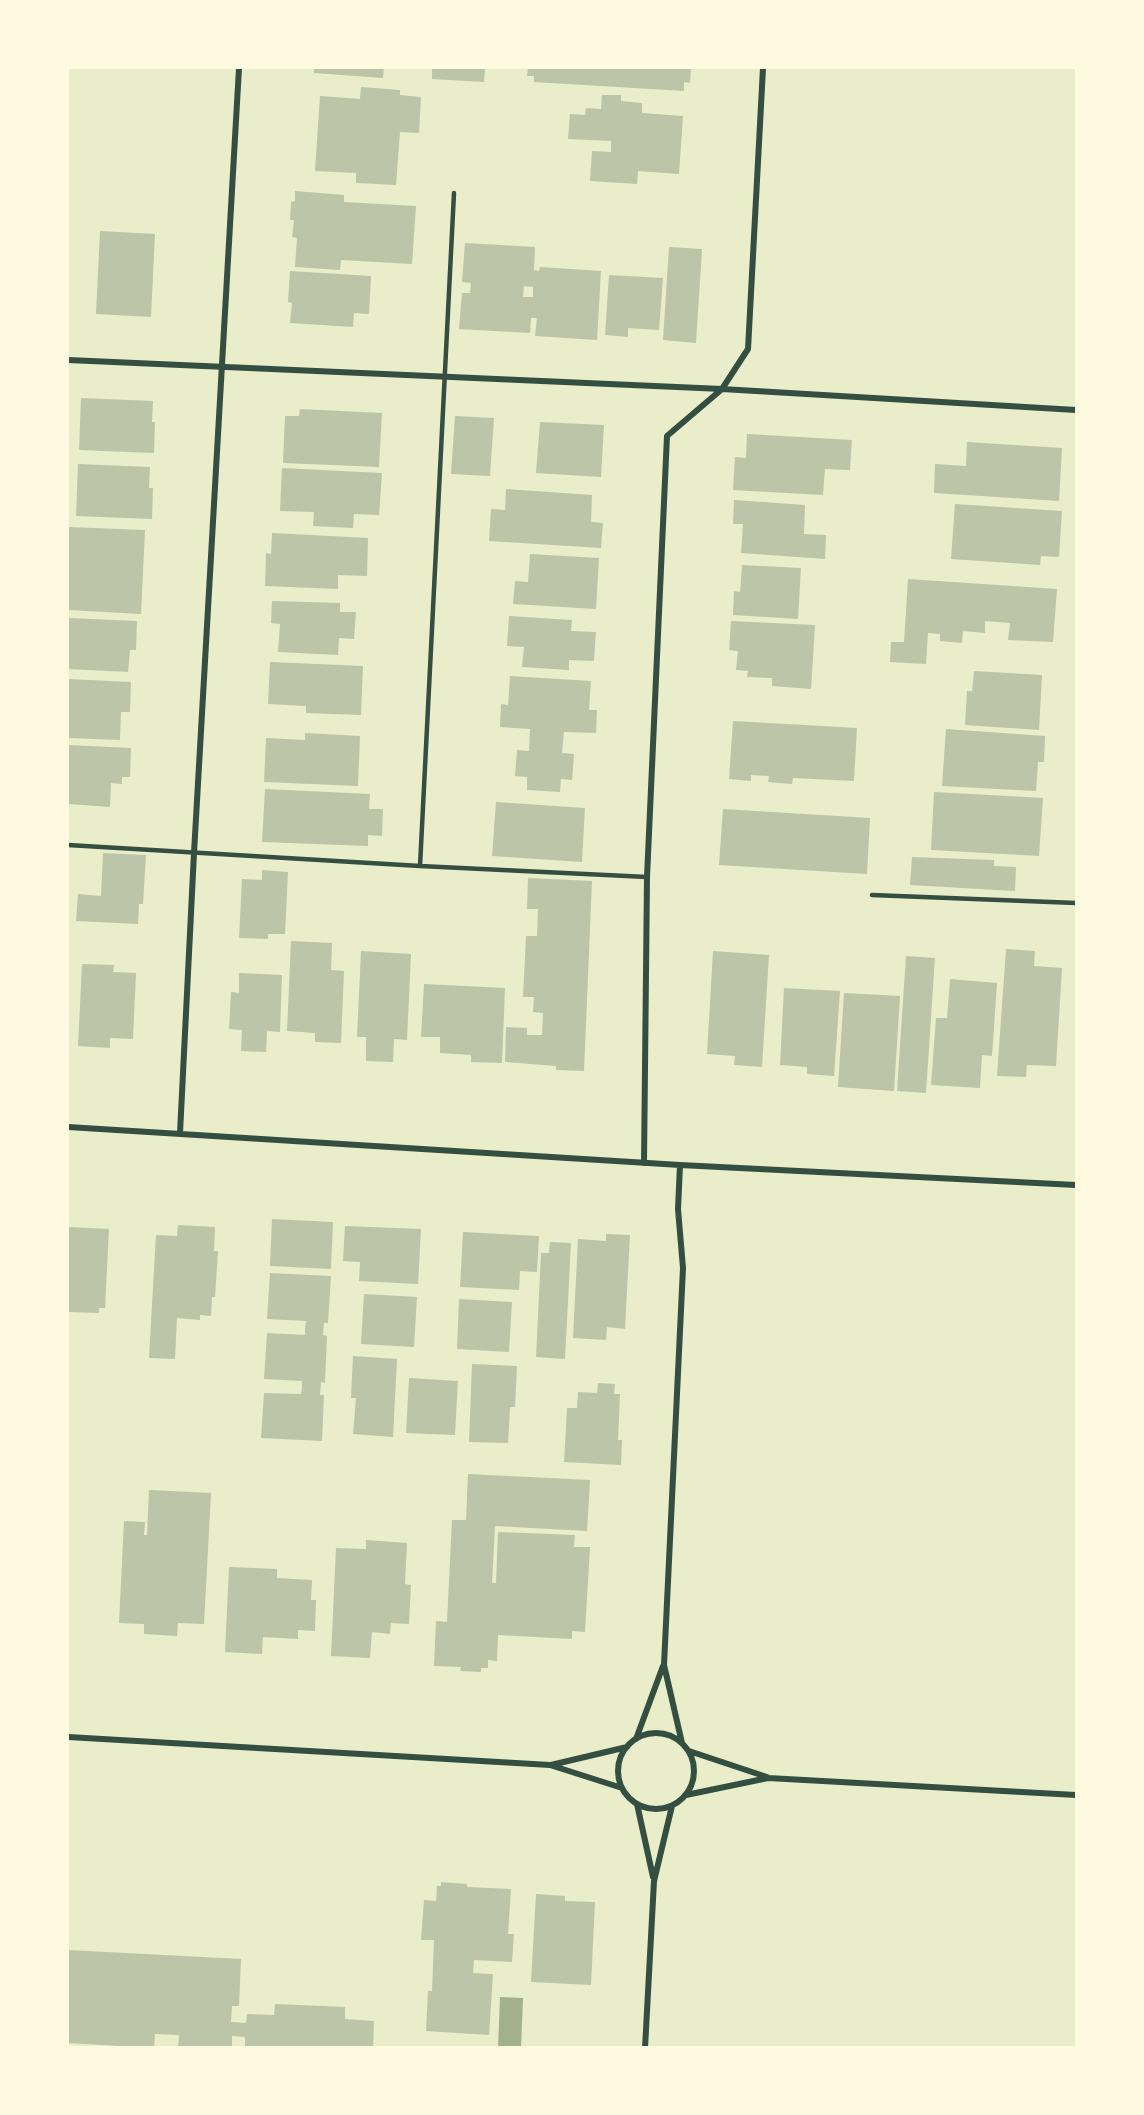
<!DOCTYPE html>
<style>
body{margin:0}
#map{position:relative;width:1144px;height:2115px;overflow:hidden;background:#e9edc9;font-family:"Open Sans",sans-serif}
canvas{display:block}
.frame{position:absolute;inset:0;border:69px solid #fefae0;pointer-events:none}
</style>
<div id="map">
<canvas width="1144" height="2115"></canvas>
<div class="frame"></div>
</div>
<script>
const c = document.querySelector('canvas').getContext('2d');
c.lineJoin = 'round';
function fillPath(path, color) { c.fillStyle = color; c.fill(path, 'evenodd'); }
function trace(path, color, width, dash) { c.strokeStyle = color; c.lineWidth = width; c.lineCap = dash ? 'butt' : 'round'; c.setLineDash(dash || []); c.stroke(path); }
fillPath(new Path2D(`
 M 500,1997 L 523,1998 L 521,2047 L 498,2047 Z`), '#a3b18a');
fillPath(new Path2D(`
 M 314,68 L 384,68 L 383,78 L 314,73 Z
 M 432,68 L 485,68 L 484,82 L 432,79 Z
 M 528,68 L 691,68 L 690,83 L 684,82 L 684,91 L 534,82 L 534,76 L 527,76 Z
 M 361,87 L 400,90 L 400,95 L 421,97 L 419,133 L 400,132 L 396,185 L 356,183 L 356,173 L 315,171 L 320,96 L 360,99 Z
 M 602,95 L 621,95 L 621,101 L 642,103 L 642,113 L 683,116 L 679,174 L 638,171 L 637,184 L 590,181 L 592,151 L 611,152 L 611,141 L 568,139 L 570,114 L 585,115 L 586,108 L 601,109 Z
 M 295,191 L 344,195 L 344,202 L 416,206 L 412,264 L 341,260 L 340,270 L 295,267 L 297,238 L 292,237 L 294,220 L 290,220 L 291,202 L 295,201 Z
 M 100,231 L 155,234 L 151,317 L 96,314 Z
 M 465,243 L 535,247 L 534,270 L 539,271 L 540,267 L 601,271 L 597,340 L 535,336 L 537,318 L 531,318 L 530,333 L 459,329 L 462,293 L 470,293 L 471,283 L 462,282 ZM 524,286 L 533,287 L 533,297 L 523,297 Z
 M 669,247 L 702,249 L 696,343 L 663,340 Z
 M 290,271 L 371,276 L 369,314 L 354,313 L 353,327 L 290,323 L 292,303 L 288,302 Z
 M 609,275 L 663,278 L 659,330 L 628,328 L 628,337 L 605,335 Z
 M 81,398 L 153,401 L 152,422 L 155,422 L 154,453 L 79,450 Z
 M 300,409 L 382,413 L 379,467 L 283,463 L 285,416 L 299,416 Z
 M 455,416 L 494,418 L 490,476 L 451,474 Z
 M 540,422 L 604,425 L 601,477 L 536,473 Z
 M 747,434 L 852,440 L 850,470 L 825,469 L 823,495 L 733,490 L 735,457 L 746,458 Z
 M 967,442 L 1062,448 L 1059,501 L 934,493 L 935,464 L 966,466 Z
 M 78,464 L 150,467 L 149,488 L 153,488 L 152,519 L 76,516 Z
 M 282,468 L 382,473 L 379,515 L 354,514 L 353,528 L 313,526 L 314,512 L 280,511 Z
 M 506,489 L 592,495 L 591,522 L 603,523 L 601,548 L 489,541 L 491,509 L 505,510 Z
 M 734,500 L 805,505 L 804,534 L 826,535 L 825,559 L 741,553 L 743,524 L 733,524 Z
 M 955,504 L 1062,511 L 1059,557 L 1041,556 L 1040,565 L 951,559 Z
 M 68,527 L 145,530 L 141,614 L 68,610 Z
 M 272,533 L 368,538 L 367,576 L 338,575 L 338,589 L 265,586 L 266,553 L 271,554 Z
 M 530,554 L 599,558 L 596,609 L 513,604 L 515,581 L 528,582 Z
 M 742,565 L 801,568 L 798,619 L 733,615 L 734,591 L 740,592 Z
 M 908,579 L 1057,589 L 1053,642 L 1008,640 L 1010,623 L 985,621 L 985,633 L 963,631 L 962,643 L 940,641 L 940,634 L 928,633 L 926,664 L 890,662 L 891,642 L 904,642 Z
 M 272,601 L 340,603 L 340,612 L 356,612 L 354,639 L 339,638 L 338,655 L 278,652 L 280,624 L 271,623 Z
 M 509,616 L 572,620 L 571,631 L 596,632 L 594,661 L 569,660 L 569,670 L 522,667 L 524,647 L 507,646 Z
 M 68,618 L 137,621 L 136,650 L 130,650 L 128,672 L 68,669 Z
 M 731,621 L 815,625 L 811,689 L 772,686 L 772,678 L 747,677 L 748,671 L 736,670 L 738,651 L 729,650 Z
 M 270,662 L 363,666 L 361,715 L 306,713 L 306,706 L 268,704 Z
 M 974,671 L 1042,675 L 1039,730 L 965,725 L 967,691 L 972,691 Z
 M 510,676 L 591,681 L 589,710 L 597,710 L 596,733 L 564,732 L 562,753 L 574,754 L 572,780 L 561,779 L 560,792 L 527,790 L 527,777 L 515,776 L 517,750 L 529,751 L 530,729 L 500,727 L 501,704 L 508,705 Z
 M 68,679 L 131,682 L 130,712 L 121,712 L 120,740 L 68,738 Z
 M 733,721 L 857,728 L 854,781 L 793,778 L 792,784 L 768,782 L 769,776 L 751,775 L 751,781 L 729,779 Z
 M 946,729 L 1045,736 L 1044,762 L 1038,762 L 1036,791 L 942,786 Z
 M 305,733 L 360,736 L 358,786 L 264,782 L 266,738 L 305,740 Z
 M 68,745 L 131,748 L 130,777 L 122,777 L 122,784 L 111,783 L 110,807 L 68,804 Z
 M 265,789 L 370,794 L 369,809 L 383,809 L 382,836 L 368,835 L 368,846 L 262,842 Z
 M 934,792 L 1043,798 L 1039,856 L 931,850 Z
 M 496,802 L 585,808 L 582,862 L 492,856 Z
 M 723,809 L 870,818 L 867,874 L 719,865 Z
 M 103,853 L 146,855 L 143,904 L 139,904 L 138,924 L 76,921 L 78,894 L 101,896 Z
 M 912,857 L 994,860 L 994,866 L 1016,867 L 1015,891 L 910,885 Z
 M 262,870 L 288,872 L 285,934 L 268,934 L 268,939 L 239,938 L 242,879 L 262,880 Z
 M 528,878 L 592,881 L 584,1071 L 556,1070 L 556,1066 L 505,1062 L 506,1027 L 527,1028 L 527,1035 L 542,1035 L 543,1013 L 533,1012 L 534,997 L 523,997 L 526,936 L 537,936 L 538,909 L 527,909 Z
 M 291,941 L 332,943 L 331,970 L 344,971 L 341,1043 L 315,1042 L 315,1033 L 287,1031 Z
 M 1006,949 L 1035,951 L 1034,966 L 1062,968 L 1056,1066 L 1027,1065 L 1026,1077 L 997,1076 Z
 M 361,951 L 411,954 L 407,1040 L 394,1039 L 393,1062 L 366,1061 L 366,1037 L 357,1037 Z
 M 713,951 L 769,955 L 762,1067 L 734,1065 L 735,1056 L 707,1054 Z
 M 906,956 L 935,958 L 926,1093 L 897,1091 Z
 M 82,964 L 114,965 L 113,972 L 136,973 L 133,1039 L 110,1038 L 110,1048 L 78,1046 Z
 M 239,973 L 282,975 L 280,1032 L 267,1031 L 266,1052 L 241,1051 L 242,1030 L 229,1029 L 231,992 L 239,993 Z
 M 950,979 L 997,983 L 992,1056 L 982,1055 L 980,1088 L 931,1085 L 936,1018 L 947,1018 Z
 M 424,984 L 505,988 L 502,1063 L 471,1062 L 471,1055 L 440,1053 L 440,1037 L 421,1037 Z
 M 784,988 L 840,991 L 834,1076 L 807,1074 L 807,1067 L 780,1065 Z
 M 844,993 L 900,996 L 894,1091 L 838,1087 Z
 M 272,1219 L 333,1222 L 331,1269 L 270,1266 Z
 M 178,1225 L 215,1227 L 214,1251 L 218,1251 L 215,1297 L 212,1297 L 211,1316 L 200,1315 L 200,1320 L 177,1318 L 175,1359 L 149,1358 L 156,1235 L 177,1236 Z
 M 345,1226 L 421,1229 L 418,1284 L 359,1281 L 360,1262 L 343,1261 Z
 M 68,1227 L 109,1229 L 105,1308 L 99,1308 L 99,1313 L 68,1312 Z
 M 463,1232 L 539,1236 L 537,1272 L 520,1271 L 519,1290 L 460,1287 Z
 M 606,1234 L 630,1235 L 625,1329 L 607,1327 L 606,1340 L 573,1338 L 578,1239 L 606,1241 Z
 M 550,1242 L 571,1243 L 565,1359 L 536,1357 L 541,1253 L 549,1253 Z
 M 270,1273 L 331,1276 L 328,1323 L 324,1323 L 323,1335 L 327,1336 L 325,1383 L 321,1382 L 320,1395 L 324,1395 L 322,1441 L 261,1438 L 264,1393 L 301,1394 L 302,1388 L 302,1381 L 264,1379 L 267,1333 L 305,1335 L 305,1328 L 306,1321 L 267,1319 Z
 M 364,1294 L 417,1297 L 414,1347 L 361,1344 Z
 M 459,1299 L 512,1302 L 509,1352 L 457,1349 Z
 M 353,1356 L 397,1359 L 393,1437 L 353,1434 L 356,1398 L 351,1398 Z
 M 472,1364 L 517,1366 L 515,1407 L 510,1407 L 508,1443 L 469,1442 Z
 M 409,1378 L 458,1381 L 455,1435 L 406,1433 Z
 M 598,1383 L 615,1384 L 614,1394 L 620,1394 L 618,1440 L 622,1440 L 621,1465 L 564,1462 L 567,1408 L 577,1408 L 578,1392 L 597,1393 Z
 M 468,1474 L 590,1480 L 587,1531 L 495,1526 L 492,1583 L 496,1583 L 498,1532 L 575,1535 L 574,1547 L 590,1547 L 585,1632 L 572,1631 L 572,1639 L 498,1635 L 497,1661 L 488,1660 L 488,1668 L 481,1668 L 481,1672 L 460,1671 L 461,1667 L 434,1666 L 436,1621 L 447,1622 L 452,1520 L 466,1520 Z
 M 149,1490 L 211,1493 L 204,1624 L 178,1623 L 177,1636 L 144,1634 L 144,1624 L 119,1623 L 124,1521 L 145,1522 L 144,1535 L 147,1535 Z
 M 366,1540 L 407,1543 L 405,1584 L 411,1585 L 409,1624 L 391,1623 L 390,1634 L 372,1632 L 370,1658 L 331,1656 L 336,1548 L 366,1549 Z
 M 229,1567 L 277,1569 L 277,1578 L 312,1580 L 311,1600 L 316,1600 L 315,1631 L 298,1630 L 298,1639 L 263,1637 L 262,1654 L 225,1652 Z
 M 441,1882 L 467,1884 L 467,1887 L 511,1889 L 508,1934 L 514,1934 L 512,1962 L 474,1960 L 473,1973 L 493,1974 L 489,2035 L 426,2031 L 428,1991 L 432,1991 L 434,1940 L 421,1940 L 424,1900 L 436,1901 L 437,1886 L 441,1886 Z
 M 536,1894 L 565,1896 L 565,1901 L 595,1902 L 591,1985 L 531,1982 Z
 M 68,1950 L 241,1959 L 239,2006 L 232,2006 L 231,2022 L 246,2023 L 247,2014 L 274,2015 L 275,2004 L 345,2007 L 345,2019 L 374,2021 L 373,2048 L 245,2048 L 245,2037 L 232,2036 L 232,2048 L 178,2048 L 179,2035 L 155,2034 L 154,2048 L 68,2043 Z`), '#bcc5a7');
trace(new Path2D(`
 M 68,845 L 420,866 L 647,877
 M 420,866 L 454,193
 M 872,895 L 1076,903`), '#344e41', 4.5);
trace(new Path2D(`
 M 68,360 L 722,389 L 1076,410
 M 68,1127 L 680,1165 L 1076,1185
 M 180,1133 L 194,853 L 239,68
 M 644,1163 L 647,877 L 667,436 L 722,389 L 748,349 L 763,68
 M 680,1165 L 678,1209 L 683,1268 L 664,1665 L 682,1743
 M618 1771a38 38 0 1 1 76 0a38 38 0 1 1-76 0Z
 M 68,1737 L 550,1765 L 622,1788
 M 636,1739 L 663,1666
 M 689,1751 L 767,1777
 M 551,1765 L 627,1747
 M 686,1795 L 768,1778 L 1076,1795
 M 637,1804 L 653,1877
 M 645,2048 L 654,1881 L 672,1806`), '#344e41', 6);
</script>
